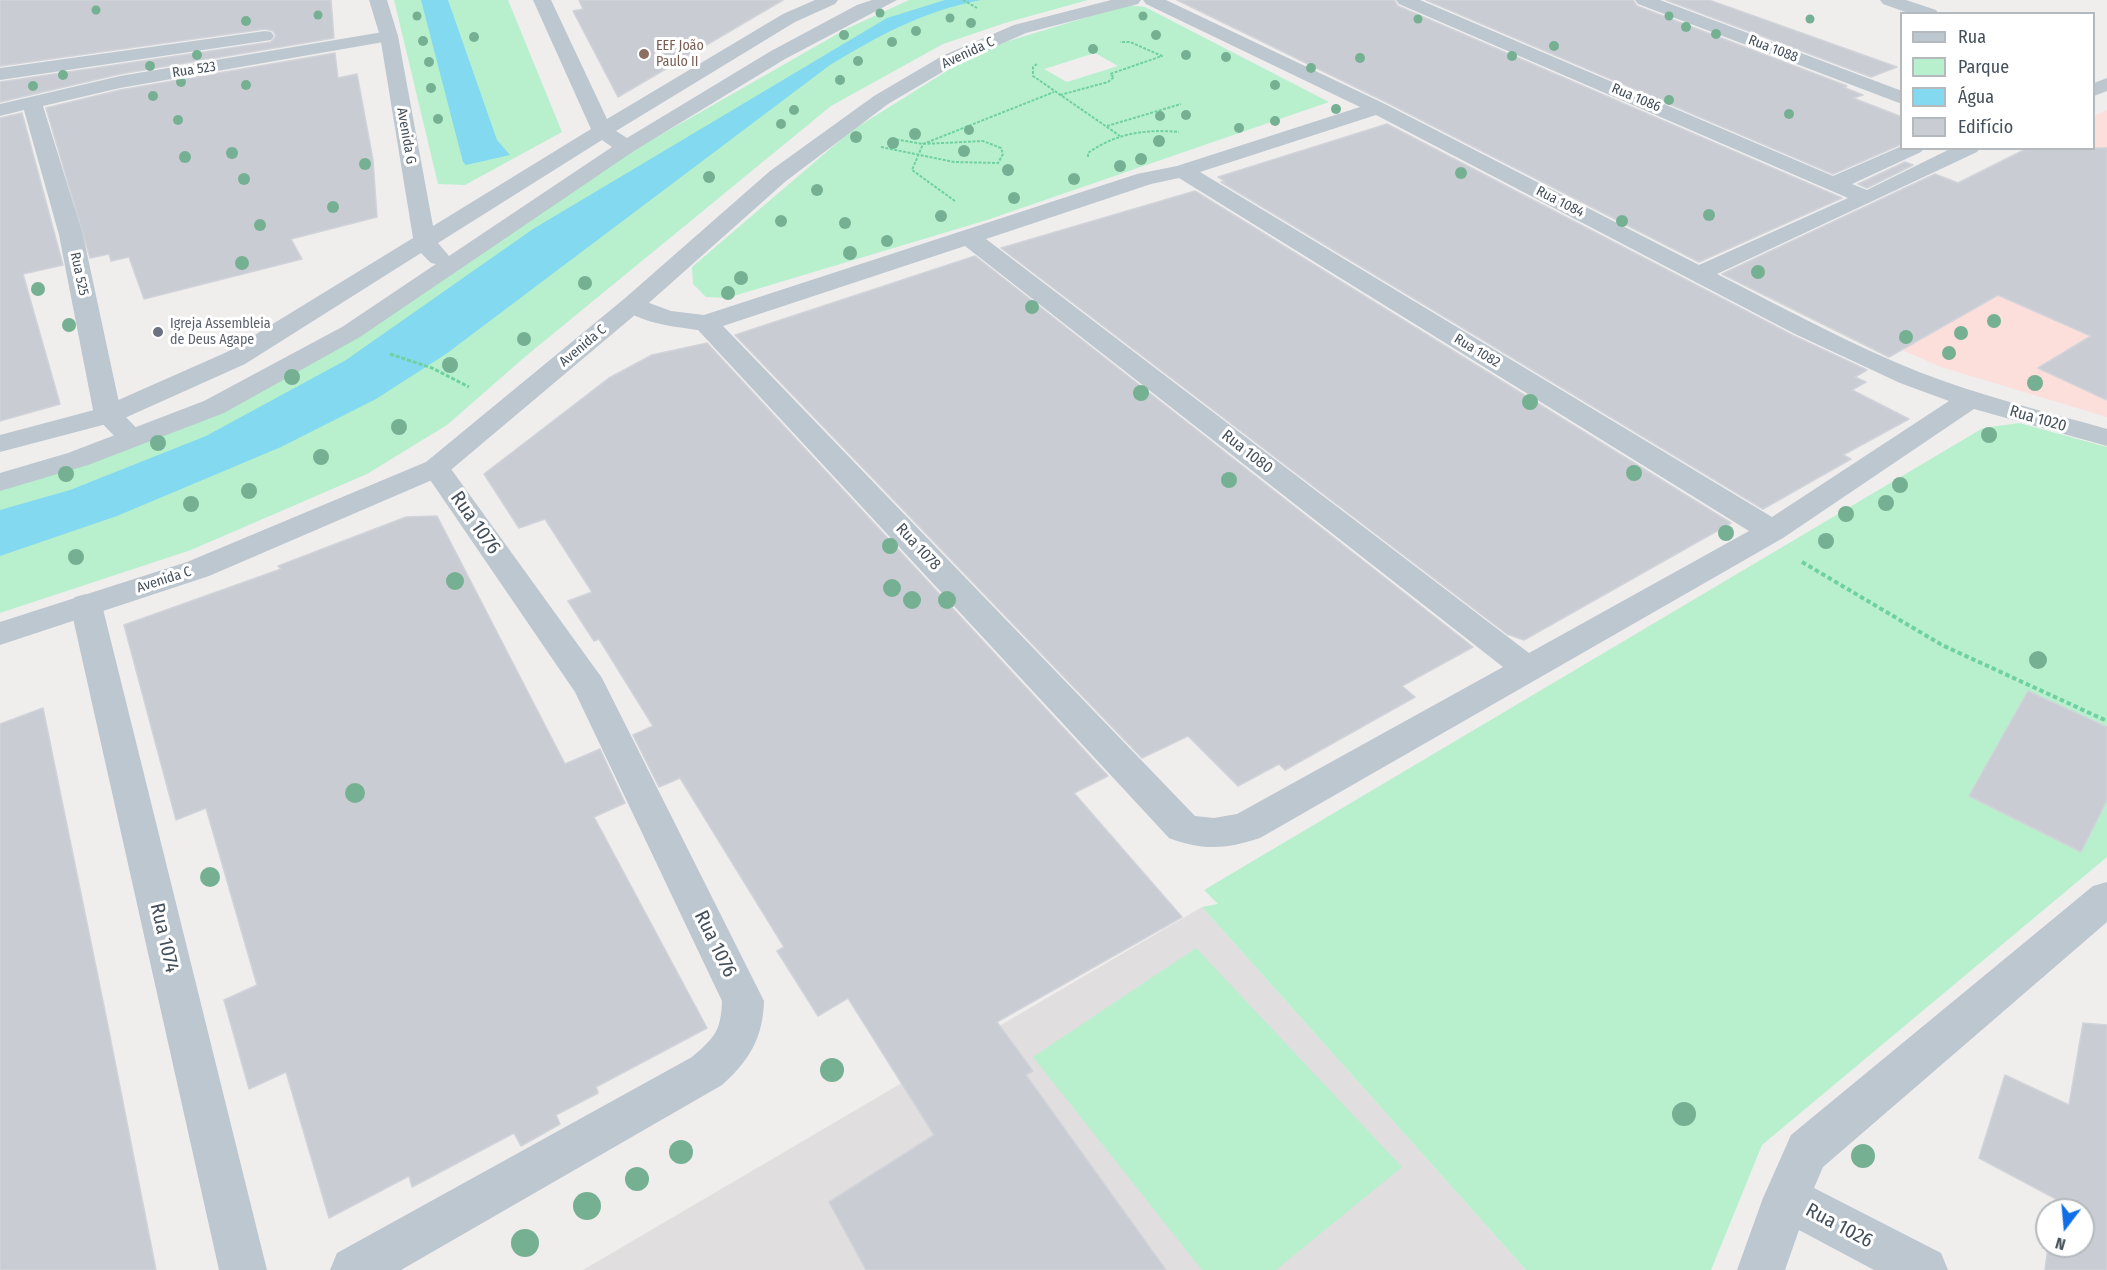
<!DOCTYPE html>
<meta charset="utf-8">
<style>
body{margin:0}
#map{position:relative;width:2107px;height:1270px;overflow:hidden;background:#f0eded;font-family:"Fira Sans Condensed",sans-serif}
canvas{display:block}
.legend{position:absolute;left:1900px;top:12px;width:195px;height:138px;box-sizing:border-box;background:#fff;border:2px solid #b4b9bd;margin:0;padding:8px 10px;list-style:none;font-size:18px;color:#44505b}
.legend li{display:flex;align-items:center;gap:12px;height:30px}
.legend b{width:30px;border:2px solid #b4b9bd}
.north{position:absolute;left:2035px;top:1198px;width:60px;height:60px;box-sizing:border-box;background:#fff;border:2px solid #b4b9bd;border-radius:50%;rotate:196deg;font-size:16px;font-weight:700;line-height:24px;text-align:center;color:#44505b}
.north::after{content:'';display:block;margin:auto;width:21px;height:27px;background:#116ee6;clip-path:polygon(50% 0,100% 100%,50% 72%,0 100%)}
</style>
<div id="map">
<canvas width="2107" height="1270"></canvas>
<ul class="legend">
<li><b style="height:8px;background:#bcc7d0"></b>Rua</li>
<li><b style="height:16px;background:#b8f0ce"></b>Parque</li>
<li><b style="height:16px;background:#83d9ef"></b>Água</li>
<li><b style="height:16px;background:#c9ccd2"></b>Edifício</li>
</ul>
<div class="north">N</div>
</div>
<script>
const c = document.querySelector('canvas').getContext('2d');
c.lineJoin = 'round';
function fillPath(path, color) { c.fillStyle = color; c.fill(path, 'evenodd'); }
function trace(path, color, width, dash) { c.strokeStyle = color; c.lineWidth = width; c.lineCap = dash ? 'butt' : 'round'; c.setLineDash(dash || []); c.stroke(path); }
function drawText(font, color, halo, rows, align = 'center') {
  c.font = font + ' "Fira Sans Condensed",sans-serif'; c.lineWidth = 6; c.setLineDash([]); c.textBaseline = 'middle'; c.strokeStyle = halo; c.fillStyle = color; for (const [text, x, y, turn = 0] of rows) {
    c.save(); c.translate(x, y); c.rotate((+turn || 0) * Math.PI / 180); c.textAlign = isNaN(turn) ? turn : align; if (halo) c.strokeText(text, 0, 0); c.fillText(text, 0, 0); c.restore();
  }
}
fillPath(new Path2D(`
 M 1202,907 L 1526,1270 L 583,1270 Z`), '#e1dedf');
fillPath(new Path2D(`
 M 2107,110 L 2107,417 L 1941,367 L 1802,306 L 2094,148 L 2094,116 Z`), '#fcdedb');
fillPath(new Path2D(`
 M 394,0 L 508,0 L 562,132 L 465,185 L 438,184 Z
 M 909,0 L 1088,0 L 1005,23 L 943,44 L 831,106 L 526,356 L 447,425 L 367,474 L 191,550 L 0,613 L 0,488 L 216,412 L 615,161 L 846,29 Z
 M 1127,5 L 1145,7 L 1329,102 L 987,220 L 727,298 L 706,297 L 693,284 L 692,267 L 851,131 L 950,69 L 992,46 ZM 1095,53 L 1118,66 L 1067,82 L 1044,69 Z
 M 2019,423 L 2107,447 L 2107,857 L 1762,1145 L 1711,1270 L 1526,1270 L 1202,907 L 1218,904 L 1204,890 L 1983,428 Z
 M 1196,948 L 1402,1167 L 1276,1270 L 1202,1270 L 1033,1057 Z`), '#b8f0ce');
fillPath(new Path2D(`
 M 421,0 L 448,0 L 497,140 L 510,155 L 466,165 L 463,162 Z
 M 945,0 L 981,0 C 921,12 882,34 830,65 L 446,354 L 376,399 L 281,447 L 117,516 L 0,556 L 0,510 L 70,490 L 206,436 L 346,360 L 533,229 L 887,18 Z`), '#83d9ef');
const building = new Path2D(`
 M 0,0 L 331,0 L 334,38 L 120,74 L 0,102 L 0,82 L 271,42 L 276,36 L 273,31 L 265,29 L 0,66 Z
 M 579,0 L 783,0 L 618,97 L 573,11 L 583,9 Z
 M 1177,0 L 1394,0 L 1398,6 L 1842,198 L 1699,262 L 1386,102 Z
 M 1426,0 L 1633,0 L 1637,6 L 1847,86 L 1843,87 L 1863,95 L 1853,98 L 1902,117 L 1902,144 L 1833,174 Z
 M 1666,0 L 1709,0 L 1897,67 L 1871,77 Z
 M 335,53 L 338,78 L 357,74 L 373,160 L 377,217 L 291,239 L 302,259 L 144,299 L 129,257 L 111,261 L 109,254 L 90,258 L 46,108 L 120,90 Z
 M 22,113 L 63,265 L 23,274 L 60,404 L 0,421 L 0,118 Z
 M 1387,124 L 1794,336 L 1867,370 L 1855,377 L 1866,382 L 1852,390 L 1909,419 L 1843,455 L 1851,459 L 1763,509 L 1221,182 L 1225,181 L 1218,177 Z
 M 2028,148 L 2107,148 L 2107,400 L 2038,368 L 2091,336 L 1998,295 L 1889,357 L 1722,274 L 1935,174 L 1958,183 Z
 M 1905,162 L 1913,165 L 1867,188 L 1858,184 Z
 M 1195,191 L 1731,523 L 1524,640 L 1507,634 L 1001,248 Z
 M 975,256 L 1473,647 L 1402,686 L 1415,697 L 1285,770 L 1279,764 L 1238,786 L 1188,736 L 1142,758 L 735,335 Z
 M 707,343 L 1108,776 L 1074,793 L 1182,917 L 997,1022 L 1033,1071 L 1026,1075 L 1166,1270 L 866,1270 L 829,1202 L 934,1135 L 848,998 L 818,1016 L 777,951 L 784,947 L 680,778 L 659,787 L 633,735 L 653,726 L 599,639 L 594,641 L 568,601 L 592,592 L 545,519 L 519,528 L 484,474 L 609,378 L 652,355 Z
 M 437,516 L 565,764 L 600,749 L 625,803 L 594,817 L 707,1028 L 596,1087 L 598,1093 L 556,1115 L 560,1124 L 521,1146 L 514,1133 L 412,1187 L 409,1176 L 329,1218 L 286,1072 L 249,1089 L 224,1000 L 257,985 L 206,808 L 176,820 L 124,625 L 281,569 L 278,566 L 406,517 Z
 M 2028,691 L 2107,727 L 2107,800 L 2081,852 L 1969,796 Z
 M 43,708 L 106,1016 L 156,1270 L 0,1270 L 0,724 Z
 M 2083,1023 L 2107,1025 L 2107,1270 L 2045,1270 L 2048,1246 L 2083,1246 L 2083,1210 L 2054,1210 L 2056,1199 L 1979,1158 L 2005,1075 L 2069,1105 Z`);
fillPath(building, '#c9ccd2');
trace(building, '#d0d3d9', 1.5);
trace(new Path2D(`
 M 963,0 L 977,8
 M 1037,64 L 1033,67 L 1033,76 L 1120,136
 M 1060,95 L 1108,82 L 1114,77 L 1110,74 L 1162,56 L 1130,42 L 1120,42
 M 1107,126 L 1181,104
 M 881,147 L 954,162 L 998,163 L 1003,154 L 1001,148 L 983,141 L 923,144 L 893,139
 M 1088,157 L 1088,153 C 1116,133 1146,129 1179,132
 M 955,201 L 912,170 L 923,144 L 1054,92`), '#6fd0a0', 2, [3, 1.5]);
trace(new Path2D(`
 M 390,354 L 432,368 L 469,387`), '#6fd0a0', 3, [4, 2]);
trace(new Path2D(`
 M 1802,562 L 1942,645 L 2107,721`), '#6fd0a0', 4, [4.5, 3]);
fillPath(new Path2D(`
 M 1143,0 L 1166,0 L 1385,104 L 1699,265 L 1848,198 L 1399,4 L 1396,0 L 1420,0 L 1833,176 L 1902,146 L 1902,148 L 1924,148 L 1921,152 L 1852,184 L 1867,190 L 1952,148 L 1980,148 L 1977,152 L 1717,274 C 1783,308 1850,344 1919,372 C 1980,396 2044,411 2107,429 L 2107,446 L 1974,409 L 1783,538 L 1260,838 C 1227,849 1202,851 1169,838 L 698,330 C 677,327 633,323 621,304 L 624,299 L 633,297 L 671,311 L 704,315 L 1137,174 L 1177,166 L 1360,107 L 1146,4 ZM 1376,115 L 1795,334 L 1900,383 L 1949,401 L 1772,517 L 1200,172 ZM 1179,178 L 1749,531 L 1529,653 L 986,239 L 1151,184 ZM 965,246 L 1503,667 L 1237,814 L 1214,818 L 1195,816 L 723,326 Z
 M 1635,0 L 1660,0 L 1902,91 L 1902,104 L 1638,4 Z
 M 1880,0 L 1906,0 L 1936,10 L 1939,14 L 1911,14 L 1883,4 Z
 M 265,31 L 271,32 L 274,36 L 271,40 L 0,80 L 0,68 Z
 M 389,31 L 395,32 L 398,36 L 395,40 L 120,88 L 43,106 L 83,235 L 121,412 L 146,438 L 142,444 L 132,446 L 122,444 L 94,415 L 59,235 L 24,110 L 0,116 L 0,104 L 120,76 Z
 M 2107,78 L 2107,91 L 2094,96 L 2094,83 Z
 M 436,459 L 446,462 L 602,678 L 764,1001 C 763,1038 749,1061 722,1085 L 401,1270 L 330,1270 L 337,1253 L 692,1057 C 714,1038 721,1032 722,1001 L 575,692 L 422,468 L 426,462 Z
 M 86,594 L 97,597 L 102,605 L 267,1270 L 219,1270 L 70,605 L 75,597 Z
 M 2107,882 L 2107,922 L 1823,1167 L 1814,1188 L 1941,1253 L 1948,1270 L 1874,1270 L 1799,1230 L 1785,1270 L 1737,1270 L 1763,1198 L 1791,1135 L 2093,886 Z`), '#bcc7d0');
fillPath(new Path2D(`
 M 369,0 L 387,0 L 398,36 L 433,226 L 591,129 L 533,0 L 551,0 L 607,119 L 783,14 L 815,0 L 838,0 L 835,4 L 795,22 L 616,131 L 627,138 L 771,51 L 857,5 L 872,0 L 897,0 L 785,59 L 634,151 L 360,337 L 224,413 L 88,465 L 0,491 L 0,473 L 68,453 L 204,401 L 342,327 L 436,264 L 431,263 L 421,253 L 245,364 L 118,421 L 0,452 L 0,435 L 98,409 L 227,352 L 413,238 L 380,36 ZM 602,140 L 612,147 L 449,256 L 438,243 Z
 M 1111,0 L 1141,0 L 1138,4 L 1026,33 L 956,64 L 888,104 L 786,181 L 642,309 L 446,474 L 209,576 L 0,645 L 0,622 L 187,562 L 426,462 L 624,299 L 770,171 L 874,96 L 942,56 L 1014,25 Z`), '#bcc7d0');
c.fillStyle = '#76b093';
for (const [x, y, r] of [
 [96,10,4.5],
 [880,13,4.5],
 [318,15,4.5],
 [417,16,4.5],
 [1143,16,4.5],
 [1669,16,4.5],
 [950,18,4.5],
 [1418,19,4.5],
 [1810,19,4.5],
 [246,21,5],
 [971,23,5],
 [1686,27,5],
 [916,31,5],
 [1716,34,5],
 [844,35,5],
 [1156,35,5],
 [474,37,5],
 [423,41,5],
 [892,42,5],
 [1554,46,5],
 [1093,49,5],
 [197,55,5],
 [1186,55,5],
 [1512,56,5],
 [1226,57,5],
 [1360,58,5],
 [858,61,5],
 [429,62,5],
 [150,66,5],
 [1311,68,5],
 [63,75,5],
 [840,80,5],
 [181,82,5],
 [246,85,5],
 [1275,85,5],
 [33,86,5],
 [431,88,5],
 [153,96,5],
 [1669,100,5],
 [1336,109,5],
 [794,110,5],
 [1789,114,5],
 [1186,115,5],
 [1160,116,5],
 [438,119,5],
 [178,120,5],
 [1275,121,5],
 [781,124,5],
 [1239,128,5],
 [969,130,5],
 [915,134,6],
 [856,137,6],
 [1159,141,6],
 [893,143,6],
 [964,151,6],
 [232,153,6],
 [185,157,6],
 [1141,159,6],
 [365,164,6],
 [1120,166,6],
 [1008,170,6],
 [1461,173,6],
 [709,177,6],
 [244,179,6],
 [1074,179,6],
 [817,190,6],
 [1014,198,6],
 [333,207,6],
 [1709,215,6],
 [941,216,6],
 [781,221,6],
 [1622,221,6],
 [845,223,6],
 [260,225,6],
 [887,241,6],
 [850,253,7],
 [242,263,7],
 [1758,272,7],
 [741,278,7],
 [585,283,7],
 [38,289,7],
 [728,293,7],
 [1032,307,7],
 [1994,321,7],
 [69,325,7],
 [1961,333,7],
 [1906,337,7],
 [524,339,7],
 [1949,353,7],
 [450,365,8],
 [292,377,8],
 [2035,383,8],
 [1141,393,8],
 [1530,402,8],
 [399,427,8],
 [1989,435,8],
 [158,443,8],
 [321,457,8],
 [1634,473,8],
 [66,474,8],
 [1229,480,8],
 [1900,485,8],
 [249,491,8],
 [1886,503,8],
 [191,504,8],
 [1846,514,8],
 [1726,533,8],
 [1826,541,8],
 [890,546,8],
 [76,557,8],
 [455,581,9],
 [892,588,9],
 [912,600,9],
 [947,600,9],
 [2038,660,9],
 [355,793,10],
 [210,877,10],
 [832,1070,12],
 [1684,1114,12],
 [681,1152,12],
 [1863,1156,12],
 [637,1179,12],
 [587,1206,14],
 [525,1243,14]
]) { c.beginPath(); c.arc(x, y, r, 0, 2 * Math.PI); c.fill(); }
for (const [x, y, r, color] of [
 [644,54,6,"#8d6e63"],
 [158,332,6,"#6b7280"]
]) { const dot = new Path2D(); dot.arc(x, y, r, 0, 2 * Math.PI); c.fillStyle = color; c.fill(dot); trace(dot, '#fff', 2); }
drawText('14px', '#785e54', '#fff', [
 ["EEF João",656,46],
 ["Paulo II",656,62]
], 'left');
drawText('14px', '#44505b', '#fff', [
 ["Rua 1088",1773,49,21],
 ["Avenida C",968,53,-25],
 ["Rua 523",194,70,-9],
 ["Rua 1086",1636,98,23],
 ["Avenida G",406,136,80],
 ["Rua 1084",1560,202,27],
 ["Rua 525",79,274,78],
 ["Avenida C",583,346,-40],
 ["Rua 1082",1477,351,31],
 ["Avenida C",164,580,-18]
]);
drawText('14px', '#5b616d', '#fff', [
 ["Igreja Assembleia",170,324],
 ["de Deus Agape",170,340]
], 'left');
drawText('16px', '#44505b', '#fff', [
 ["Rua 1020",2038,419,16],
 ["Rua 1080",1247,452,38],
 ["Rua 1078",918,547,47]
]);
drawText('20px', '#44505b', '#fff', [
 ["Rua 1076",475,523,55],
 ["Rua 1074",164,938,77],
 ["Rua 1076",715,944,64],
 ["Rua 1026",1839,1226,28]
]);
</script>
